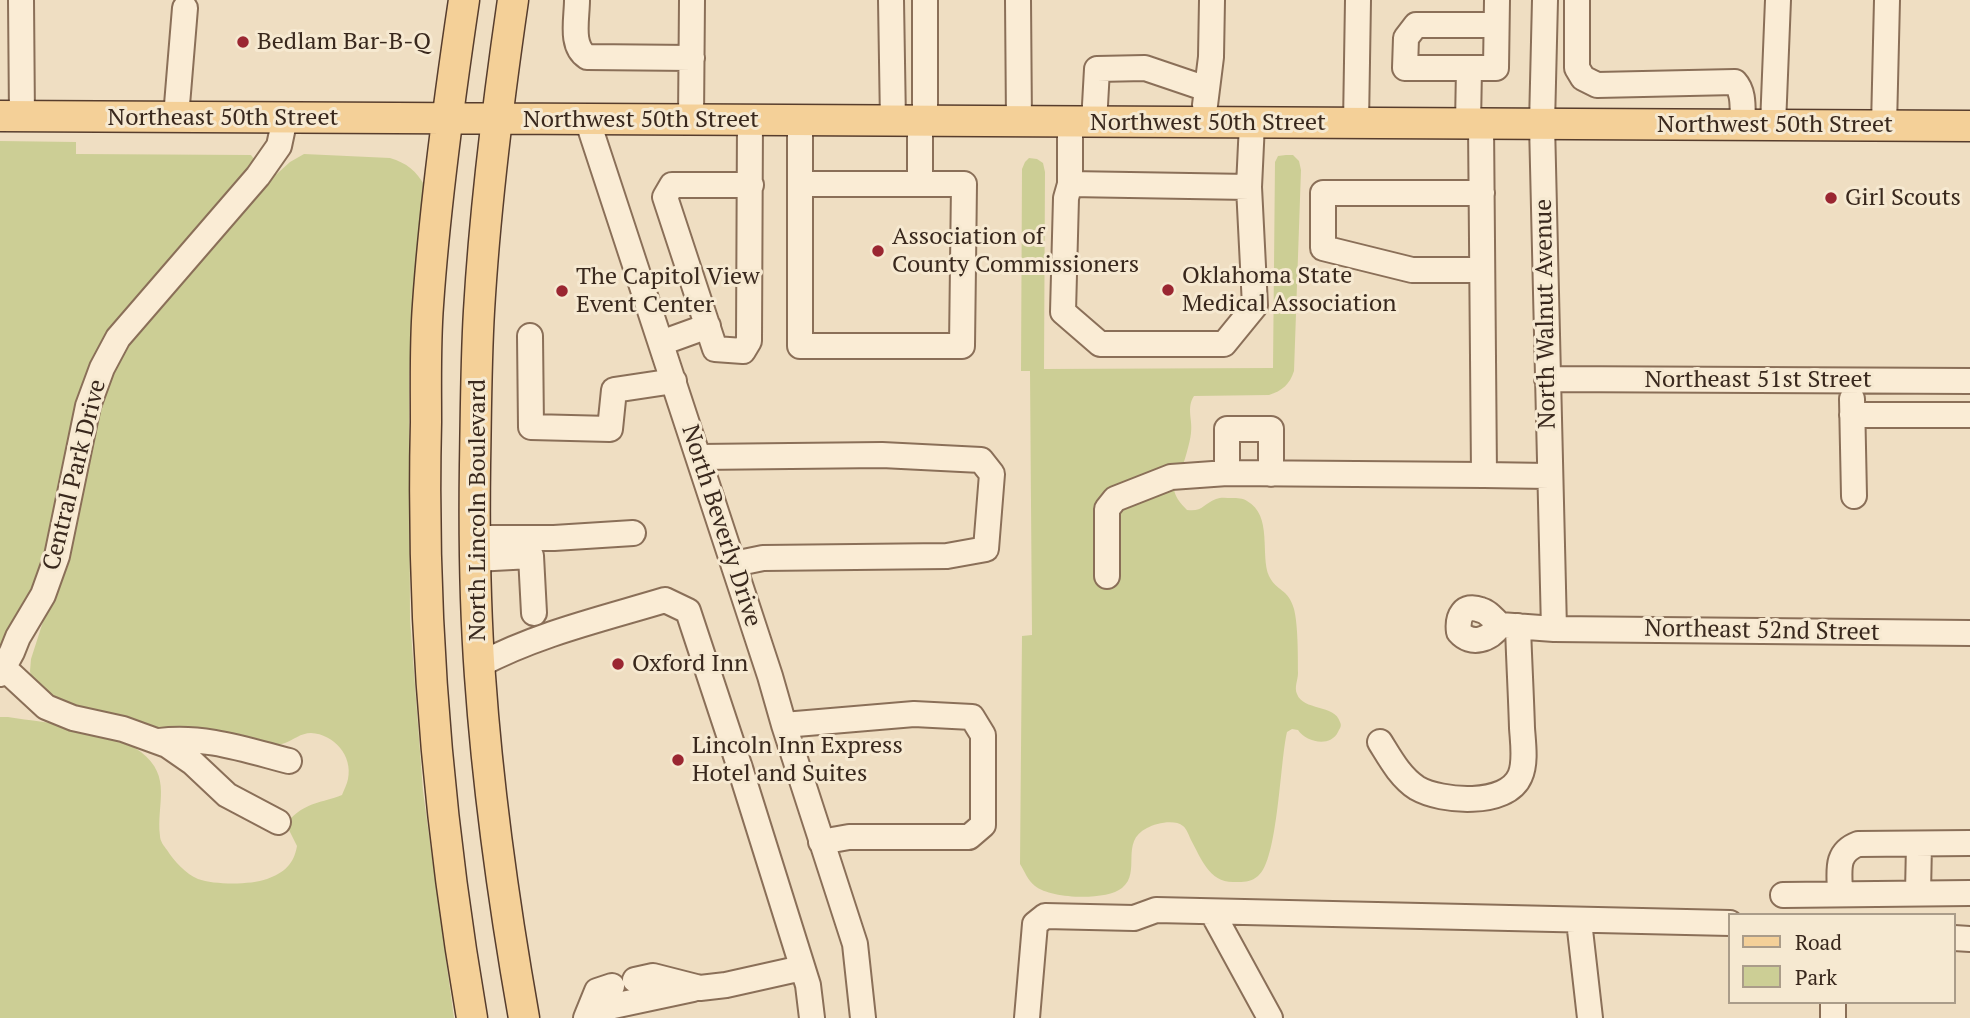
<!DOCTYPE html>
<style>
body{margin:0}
#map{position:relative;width:1970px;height:1018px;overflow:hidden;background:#efdec2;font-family:"PT Serif",serif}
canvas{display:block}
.legend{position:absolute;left:1728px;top:913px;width:228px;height:91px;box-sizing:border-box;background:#f6e9d1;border:2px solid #aa9c89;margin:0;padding:9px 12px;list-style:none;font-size:21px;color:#39281d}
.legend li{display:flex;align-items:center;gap:14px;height:35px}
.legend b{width:35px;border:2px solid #aa9c89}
</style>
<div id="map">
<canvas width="1970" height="1018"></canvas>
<ul class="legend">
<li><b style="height:9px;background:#f4d098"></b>Road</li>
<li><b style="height:19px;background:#ccce95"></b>Park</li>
</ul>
</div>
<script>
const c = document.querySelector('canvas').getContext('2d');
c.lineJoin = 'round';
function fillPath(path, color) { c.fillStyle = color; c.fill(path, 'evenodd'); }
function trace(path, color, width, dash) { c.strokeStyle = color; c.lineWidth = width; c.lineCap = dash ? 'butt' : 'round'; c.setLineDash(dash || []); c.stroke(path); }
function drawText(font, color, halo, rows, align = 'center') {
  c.font = font + ' "PT Serif",serif'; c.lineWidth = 6; c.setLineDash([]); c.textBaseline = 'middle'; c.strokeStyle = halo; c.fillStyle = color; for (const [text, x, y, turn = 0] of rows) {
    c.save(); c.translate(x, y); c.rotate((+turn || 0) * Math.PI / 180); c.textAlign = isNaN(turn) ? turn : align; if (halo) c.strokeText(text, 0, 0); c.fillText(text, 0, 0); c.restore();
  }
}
fillPath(new Path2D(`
 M 0,141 L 76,142 L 76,154 L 251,155 L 259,166 L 104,339 L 36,590 L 0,659 Z
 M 304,154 L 390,158 C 407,163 416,171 425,186 L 412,314 L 409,380 L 410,619 L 423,791 L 454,1018 L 0,1018 L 0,717 L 8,717 C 50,724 107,726 141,752 C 173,777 156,804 160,836 C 160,841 164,846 167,850 C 174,861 186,874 198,879 C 215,885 250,885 267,879 C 284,873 294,864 297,846 L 289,830 L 291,818 C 308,802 321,803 342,795 C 344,790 347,784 348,779 C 353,756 334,734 311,733 C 301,733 293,740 285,743 C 280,745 274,745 268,746 L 131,724 L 56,705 L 32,682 L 30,671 L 31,659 L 66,550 L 103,391 L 123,351 L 269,181 L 290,162 Z
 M 1286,155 L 1293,155 L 1299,161 L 1301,170 L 1294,371 C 1290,384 1282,391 1269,395 L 1194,396 C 1186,408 1193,420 1191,433 C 1190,443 1184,462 1181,471 C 1180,476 1175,481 1174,486 C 1173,495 1181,504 1187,510 C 1203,512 1203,504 1216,499 C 1221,497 1226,498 1232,498 C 1237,498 1243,498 1247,501 C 1273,515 1260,556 1269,576 C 1277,592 1288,588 1294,609 C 1298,625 1298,655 1298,673 C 1298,680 1294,687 1297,694 C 1303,711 1335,704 1340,722 C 1342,726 1340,728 1338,732 C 1330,748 1306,742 1298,730 L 1292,729 L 1287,732 C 1280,761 1278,861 1258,876 C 1250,883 1242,882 1233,882 C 1209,882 1201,858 1191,840 C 1189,836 1187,829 1183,826 C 1175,819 1156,823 1147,828 C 1119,842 1142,872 1122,888 C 1106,901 1051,899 1035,886 C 1028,881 1024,870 1020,864 L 1022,636 L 1032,635 L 1030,371 L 1021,371 L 1022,169 L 1025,162 L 1029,158 L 1037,159 L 1043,163 L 1045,172 L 1044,369 L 1273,368 L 1275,162 L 1278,156 Z`), '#ccce95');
const minor = new Path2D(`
 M 21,0 L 22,117
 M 577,0 C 577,19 570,46 587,57 L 692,58
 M 891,0 L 893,122
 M 925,0 L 925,122
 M 1018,0 L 1019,122
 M 1545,0 L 1542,124 L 1554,629
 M 1577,0 L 1577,68 L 1583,78 L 1597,85 L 1735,82 C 1745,93 1742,110 1743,125
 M 1496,25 L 1416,25 L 1406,38 L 1405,68 L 1496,68 L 1497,0
 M 1205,105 L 1211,57 L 1212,0
 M 176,117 L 185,8
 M 587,119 L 770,676 L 784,725 L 855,944 L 863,1018
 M 691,119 L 692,0
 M 750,120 L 749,341 L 743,351 L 715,349 L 665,197 L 672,185 L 751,185
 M 800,121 L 800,346 L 962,346 L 964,184 L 800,184
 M 1070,123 L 1070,184
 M 1094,123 L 1097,69 L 1145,68 L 1207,89
 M 1356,124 L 1358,0
 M 1468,124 L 1469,68
 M 1481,124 L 1484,475 L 1549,476
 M 1773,125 L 1778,0
 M 1884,126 L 1887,0
 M 920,184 L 920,122
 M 1249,187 L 1255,306 L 1224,344 L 1100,344 L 1063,312 L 1066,198 L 1070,184 L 1249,187 L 1252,123
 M 1482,193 L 1323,193 L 1323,248 L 1412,270 L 1482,270
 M 530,336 L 531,427 L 610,429 L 614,390 L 674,381
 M 661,343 L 708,326
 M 1547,379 L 1970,381
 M 1852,399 L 1854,496
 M 1852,415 L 1970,415
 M 699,457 L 882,455 L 981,460 L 992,474 L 986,549 L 947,556 L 763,558 L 734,564
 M 1271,474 L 1271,429 L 1227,429 L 1227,473 L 1484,475
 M 475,538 L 554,538 L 633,533
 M 475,559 L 531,556 L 534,613
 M 1107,576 L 1107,509 L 1115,499 L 1171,477 L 1227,473
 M 1500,625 C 1494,620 1489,612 1481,610 C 1463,603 1457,617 1459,632 C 1471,646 1490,640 1500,625 L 1554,629 L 1970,633
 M 479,665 C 537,634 602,619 665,600 L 688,611 L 740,768 L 808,985 L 812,1018
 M 4,668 L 46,707 L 73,718 L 123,729 L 167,745 L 193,763 L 227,795 L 278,822
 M 0,674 L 12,652 L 18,637 L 43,595 L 57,556 L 88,406 L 102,368 L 118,338 L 258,176 L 279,146 L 285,118
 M 784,725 L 914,714 L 972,717 L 983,735 L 983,825 L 969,837 L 849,837 L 821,842
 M 159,741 C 203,735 246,750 289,761
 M 1380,742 C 1390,758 1400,777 1417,788 C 1441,802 1507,807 1520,776 C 1526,763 1523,743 1522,728 C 1521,694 1519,660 1518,626
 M 1918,893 L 1919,844
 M 1840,894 C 1840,873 1834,853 1858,844 L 1970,843
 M 1783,895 L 1970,893
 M 1212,912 L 1270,1018
 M 1579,921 L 1590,1018
 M 1954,938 L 1970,939
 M 635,980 L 653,976 L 700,988 L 726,985 L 802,968
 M 1833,1002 L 1833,1018
 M 586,1018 L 597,991 L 612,986
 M 591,1018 L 604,1008 L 693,989
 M 1027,1018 L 1035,924 L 1045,916 L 1134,918 L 1156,910 L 1730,923`);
const major = new Path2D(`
 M 464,0 C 449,101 435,203 428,305 C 425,344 426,383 426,422 C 421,622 438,820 472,1018
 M 513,0 C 498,103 485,207 479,311 C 476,362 476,413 475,465 C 474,535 475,606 480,676 C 488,791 504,905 524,1018
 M 0,116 L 1970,126`);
trace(minor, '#8a6f58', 28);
trace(major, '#573d2d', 33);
trace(minor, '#faecd5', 24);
trace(major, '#f4d098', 30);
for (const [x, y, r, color] of [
 [243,42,7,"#9a2631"],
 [1831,198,7,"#9a2631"],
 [878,251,7,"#9a2631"],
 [1168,290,7,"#9a2631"],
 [562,291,7,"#9a2631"],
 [618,664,7,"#9a2631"],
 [678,760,7,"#9a2631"]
]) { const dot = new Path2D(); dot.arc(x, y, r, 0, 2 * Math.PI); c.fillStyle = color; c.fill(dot); trace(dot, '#f6e9d1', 2.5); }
drawText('24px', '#39281d', '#f6e9d1', [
 ["Bedlam Bar-B-Q",257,42],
 ["Girl Scouts",1845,198],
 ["Association of",892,237],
 ["County Commissioners",892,265],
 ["Oklahoma State",1182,276],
 ["Medical Association",1182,304],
 ["The Capitol View",576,277],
 ["Event Center",576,305],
 ["Oxford Inn",632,664],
 ["Lincoln Inn Express",692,746],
 ["Hotel and Suites",692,774]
], 'left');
drawText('24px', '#39281d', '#f6e9d1', [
 ["Northeast 50th Street",223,118],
 ["Northwest 50th Street",641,120],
 ["Northwest 50th Street",1208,123],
 ["Northwest 50th Street",1775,125],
 ["North Walnut Avenue",1546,314,-91],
 ["Northeast 51st Street",1758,380],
 ["Central Park Drive",75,475,-76],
 ["North Lincoln Boulevard",478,510,-90],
 ["North Beverly Drive",721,526,72],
 ["Northeast 52nd Street",1762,631,1]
]);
</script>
